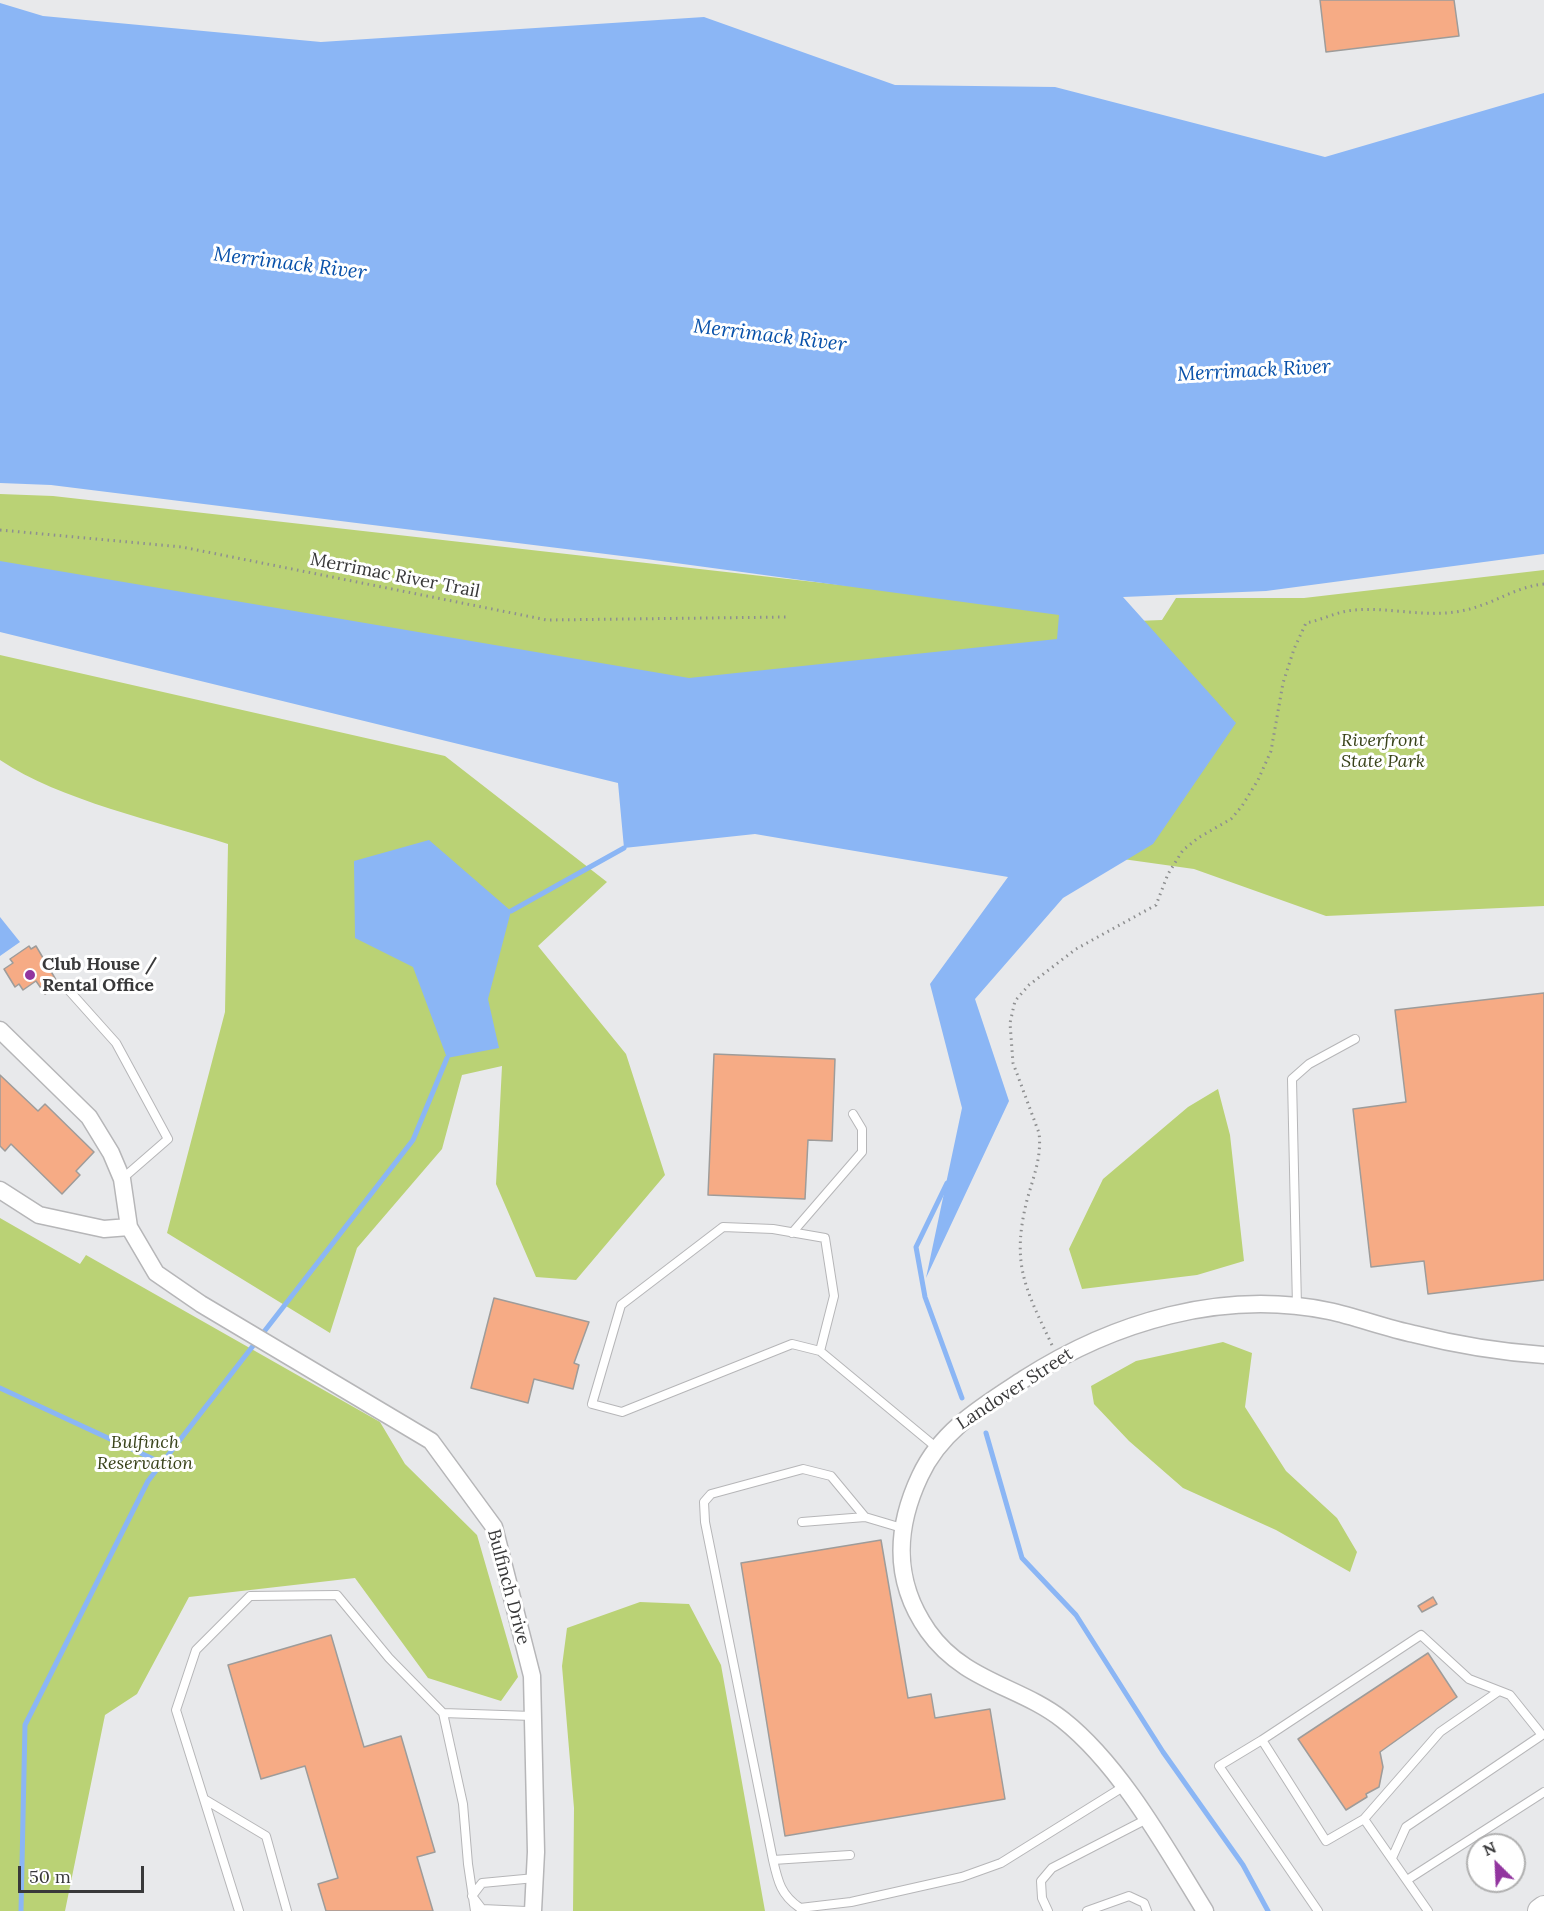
<!DOCTYPE html>
<style>
body{margin:0}
#map{position:relative;width:1544px;height:1911px;overflow:hidden;background:#e8e9eb;font-family:Lora,serif}
canvas{display:block}
.north{position:absolute;left:1466px;top:1833px;width:60px;height:60px;box-sizing:border-box;background:#fff;border:2px solid #b0b0b0;border-radius:50%;rotate:336deg;font-size:16px;font-weight:700;line-height:24px;text-align:center;color:#39393a}
.north::after{content:'';display:block;margin:auto;width:21px;height:27px;background:#92359f;clip-path:polygon(50% 0,100% 100%,50% 72%,0 100%)}
.scale{position:absolute;left:18px;top:1866px;width:126px;height:27px;box-sizing:border-box;border:3px solid #39393a;border-top:0;padding-left:8px;font-size:18px;line-height:21px;white-space:nowrap;color:#39393a;-webkit-text-stroke:4px #fff;paint-order:stroke}
</style>
<div id="map">
<canvas width="1544" height="1911"></canvas>
<div class="north">N</div>
<div class="scale">50 m</div>
</div>
<script>
const c = document.querySelector('canvas').getContext('2d');
c.lineJoin = 'round';
function fillPath(path, color) { c.fillStyle = color; c.fill(path, 'evenodd'); }
function trace(path, color, width, dash) { c.strokeStyle = color; c.lineWidth = width; c.lineCap = dash ? 'butt' : 'round'; c.setLineDash(dash || []); c.stroke(path); }
function drawText(font, color, halo, rows, align = 'center') {
  c.font = font + ' Lora,serif'; c.lineWidth = 6; c.setLineDash([]); c.textBaseline = 'middle'; c.strokeStyle = halo; c.fillStyle = color; for (const [text, x, y, turn = 0] of rows) {
    c.save(); c.translate(x, y); c.rotate((+turn || 0) * Math.PI / 180); c.textAlign = isNaN(turn) ? turn : align; if (halo) c.strokeText(text, 0, 0); c.fillText(text, 0, 0); c.restore();
  }
}
fillPath(new Path2D(`
 M 0,494 L 53,496 L 983,601 L 1109,622 L 1162,620 L 1176,598 L 1304,598 L 1544,570 L 1544,906 L 1326,916 L 1194,869 L 1087,854 L 0,623 Z
 M 0,655 L 445,756 L 607,882 L 538,946 L 626,1054 L 665,1175 L 576,1280 L 536,1277 L 496,1184 L 502,1066 L 462,1075 L 442,1149 L 357,1248 L 330,1333 L 167,1233 L 225,1012 L 228,844 C 159,822 59,800 0,760 Z
 M 1218,1089 L 1230,1135 L 1244,1261 L 1197,1275 L 1082,1289 L 1069,1249 L 1103,1179 L 1188,1107 Z
 M 0,1218 L 80,1264 L 86,1255 L 380,1422 L 405,1464 L 477,1535 L 518,1677 L 501,1701 L 428,1678 L 355,1578 L 189,1597 L 137,1694 L 105,1715 L 65,1911 L 0,1911 Z
 M 1223,1342 L 1252,1353 L 1245,1407 L 1286,1471 L 1337,1518 L 1357,1552 L 1350,1572 L 1276,1530 L 1183,1488 L 1129,1441 L 1094,1404 L 1091,1386 L 1136,1361 Z
 M 640,1602 L 689,1604 L 721,1665 L 765,1911 L 573,1911 L 574,1808 L 562,1666 L 567,1628 Z`), '#bad275');
fillPath(new Path2D(`
 M 0,3 L 43,16 L 321,42 L 704,17 L 895,85 L 1055,87 L 1325,157 L 1544,93 L 1544,554 L 1266,591 L 1123,597 L 1236,723 L 1153,844 L 1063,898 L 975,999 L 1009,1101 L 926,1278 L 962,1108 L 930,984 L 1008,877 L 755,834 L 624,848 L 618,783 L 0,632 L 0,561 L 689,678 L 1057,639 L 1059,615 L 646,559 L 51,485 L 0,483 Z
 M 429,840 L 511,911 L 488,999 L 499,1048 L 447,1058 L 413,967 L 355,938 L 354,861 Z
 M 0,917 L 20,942 L 0,956 Z`), '#8bb6f5');
trace(new Path2D(`
 M 511,911 L 624,848
 M 947,1183 L 916,1247 L 925,1297 L 962,1398
 M 0,1388 L 162,1463
 M 986,1433 L 1022,1558 L 1076,1615 L 1163,1752 L 1243,1865 L 1268,1911
 M 21,1911 L 25,1725 L 148,1481 L 413,1140 L 447,1058`), '#8bb6f5', 5);
const building = new Path2D(`
 M 1320,0 L 1454,0 L 1459,36 L 1326,52 Z
 M 29,946 L 31,949 L 36,946 L 59,985 L 45,994 L 36,981 L 23,990 L 19,984 L 15,987 L 4,969 L 13,963 L 10,959 Z
 M 1544,993 L 1544,1280 L 1428,1294 L 1424,1261 L 1371,1267 L 1353,1109 L 1406,1102 L 1395,1010 Z
 M 714,1054 L 835,1059 L 832,1141 L 808,1140 L 805,1199 L 708,1195 Z
 M 0,1075 L 38,1111 L 45,1104 L 94,1152 L 76,1171 L 80,1175 L 62,1194 L 11,1144 L 5,1151 L 0,1146 Z
 M 494,1298 L 589,1322 L 574,1363 L 579,1365 L 573,1389 L 534,1379 L 528,1403 L 471,1388 Z
 M 881,1540 L 908,1698 L 931,1694 L 935,1718 L 990,1709 L 1005,1799 L 785,1836 L 741,1563 Z
 M 1433,1597 L 1437,1604 L 1422,1612 L 1418,1606 Z
 M 331,1635 L 364,1747 L 401,1736 L 435,1852 L 417,1857 L 433,1911 L 326,1911 L 318,1884 L 338,1878 L 305,1766 L 261,1779 L 228,1665 Z
 M 1428,1653 L 1457,1697 L 1380,1752 L 1383,1767 L 1379,1787 L 1366,1794 L 1367,1797 L 1346,1810 L 1298,1739 Z`);
fillPath(building, '#f6ab85');
trace(building, '#9e9c9a', 1.5);
const lane = new Path2D(`
 M 65,986 L 116,1043 L 168,1139 L 122,1179
 M 792,1233 L 862,1152 L 862,1129 L 853,1114
 M 1297,1307 L 1292,1079 L 1309,1064 L 1355,1039
 M 820,1351 L 792,1344 L 622,1412 L 592,1404 L 621,1305 L 723,1227 L 773,1229 L 825,1238 L 834,1296 L 820,1351 L 937,1448
 M 802,1522 L 865,1517
 M 902,1528 L 865,1517 L 831,1476 L 803,1469 L 711,1494 L 704,1502 L 705,1522 L 773,1860 C 778,1882 781,1895 800,1908 L 851,1902 L 962,1877 L 1001,1863 L 1123,1787
 M 443,1713 L 463,1804 L 468,1864 L 475,1911
 M 1262,1740 L 1421,1635 L 1469,1679 L 1510,1695 L 1542,1735 L 1406,1827 L 1392,1858
 M 204,1799 L 266,1836 L 287,1911
 M 1364,1819 L 1440,1732 L 1499,1691
 M 773,1860 L 850,1855
 M 1407,1880 L 1544,1792
 M 239,1911 L 176,1710 L 196,1650 L 250,1596 L 337,1595 L 389,1658 L 443,1713 L 532,1716
 M 526,1911 L 482,1909 L 472,1896 L 482,1883 L 535,1878
 M 1048,1911 L 1042,1898 L 1041,1881 L 1052,1868 L 1147,1819
 M 1087,1911 L 1129,1896 L 1144,1903 L 1147,1911
 M 1318,1911 L 1219,1766 L 1262,1740 L 1326,1841 L 1364,1819 L 1428,1911`);
const street = new Path2D(`
 M 0,1030 L 89,1117 L 111,1153 L 122,1179 L 129,1227 L 156,1273 L 201,1304 L 431,1441 L 494,1527 L 532,1676 L 536,1852 L 533,1911
 M 0,1190 L 39,1215 L 104,1229 L 129,1227
 M 1205,1911 C 1166,1848 1121,1766 1063,1720 C 1020,1686 964,1682 928,1631 C 893,1581 895,1529 920,1476 C 941,1430 983,1406 1024,1379 C 1113,1322 1222,1289 1329,1311 C 1357,1317 1385,1328 1414,1334 C 1457,1345 1500,1352 1544,1355`);
const secondary = new Path2D(`
 M 1540,1911 L 1544,1908`);
trace(lane, '#b6b6b8', 10);
trace(street, '#b6b6b8', 19);
trace(secondary, '#b6b6b8', 26);
trace(new Path2D(`
 M 0,530 L 182,547 L 547,620 L 786,617
 M 1052,1345 C 1025,1288 1011,1264 1027,1200 C 1033,1178 1042,1157 1039,1133 L 1013,1063 L 1010,1023 L 1015,1001 L 1029,985 L 1076,949 L 1156,905 L 1168,874 L 1183,850 L 1198,838 L 1231,819 L 1242,806 L 1258,780 L 1271,751 L 1283,683 L 1294,649 L 1306,623 C 1322,620 1338,611 1355,610 C 1390,607 1426,618 1461,611 C 1493,605 1514,587 1544,584`), '#8e8f90', 3, [1.5, 4.5]);
trace(lane, '#fff', 8);
trace(street, '#fff', 16);
trace(secondary, '#fff', 24);
for (const [x, y, r, color] of [
 [30,975,6,"#92359f"]
]) { const dot = new Path2D(); dot.arc(x, y, r, 0, 2 * Math.PI); c.fillStyle = color; c.fill(dot); trace(dot, '#fff', 2); }
drawText('18px', '#39393a', '#fff', [
 ["Merrimac River Trail",395,576,11],
 ["Landover Street",1015,1389,-33],
 ["Bulfinch Drive",508,1587,75]
]);
drawText('italic 18px', '#39431a', '#fff', [
 ["Riverfront",1383,741],
 ["State Park",1383,762],
 ["Bulfinch",145,1443],
 ["Reservation",145,1464]
]);
drawText('bold 18px', '#39393a', '#fff', [
 ["Club House /",42,965],
 ["Rental Office",42,986]
], 'left');
drawText('italic 20px', '#0750a9', '#fff', [
 ["Merrimack River",290,264,7],
 ["Merrimack River",770,336,7],
 ["Merrimack River",1254,371,-3]
]);
</script>
